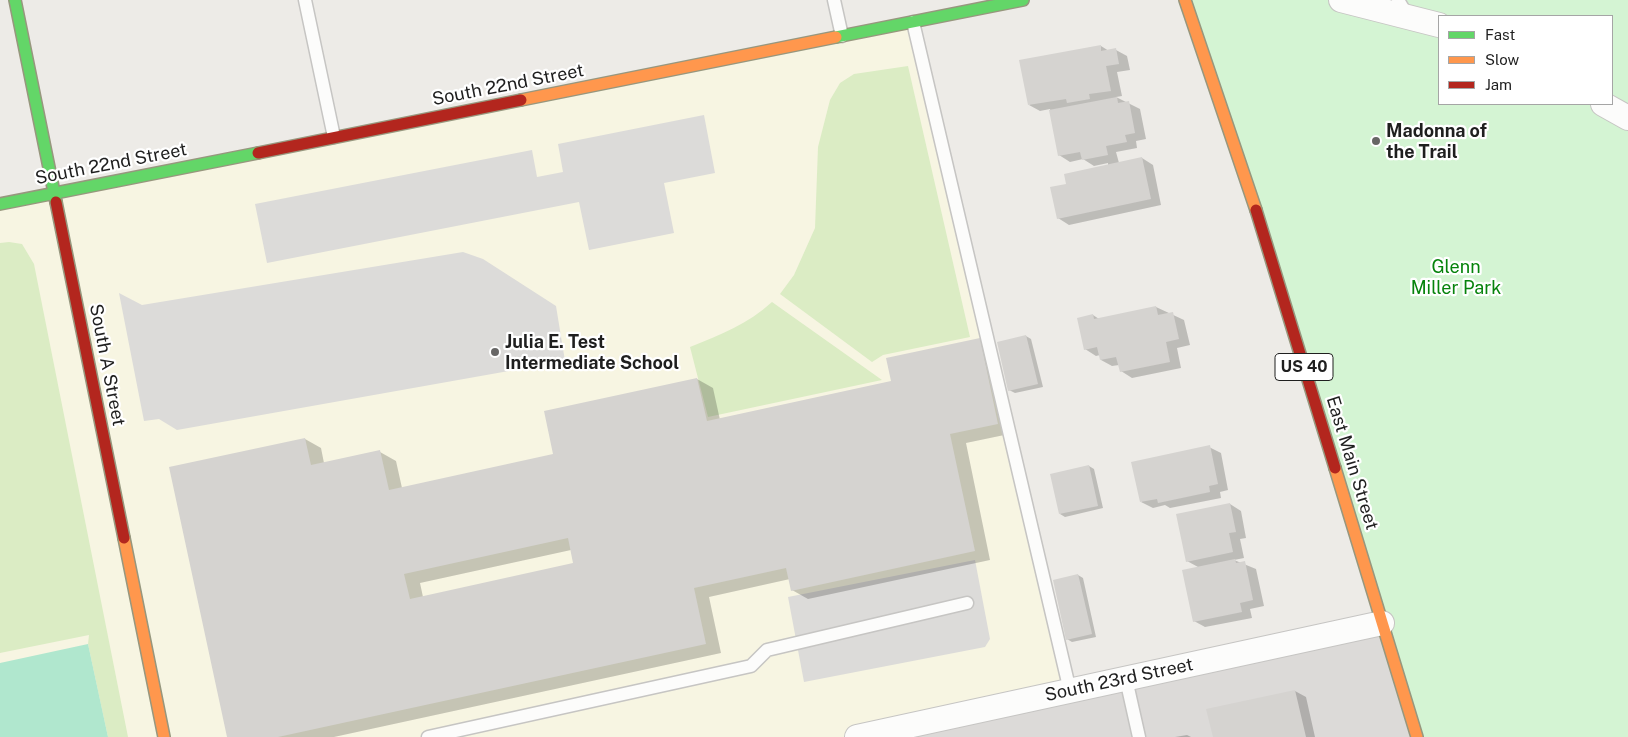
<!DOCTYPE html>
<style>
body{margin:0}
#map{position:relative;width:1628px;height:737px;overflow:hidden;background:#edebe7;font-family:"Public Sans",sans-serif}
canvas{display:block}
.legend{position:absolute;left:1438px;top:15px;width:175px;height:90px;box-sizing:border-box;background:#fff;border:1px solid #a5a5a5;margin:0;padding:6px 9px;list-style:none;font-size:15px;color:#1f1f1f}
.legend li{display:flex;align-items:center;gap:10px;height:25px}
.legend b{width:25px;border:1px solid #a5a5a5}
</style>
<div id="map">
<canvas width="1628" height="737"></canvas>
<ul class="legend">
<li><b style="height:6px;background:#63d668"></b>Fast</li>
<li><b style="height:6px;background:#ff974d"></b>Slow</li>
<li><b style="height:6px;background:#b3261e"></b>Jam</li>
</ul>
</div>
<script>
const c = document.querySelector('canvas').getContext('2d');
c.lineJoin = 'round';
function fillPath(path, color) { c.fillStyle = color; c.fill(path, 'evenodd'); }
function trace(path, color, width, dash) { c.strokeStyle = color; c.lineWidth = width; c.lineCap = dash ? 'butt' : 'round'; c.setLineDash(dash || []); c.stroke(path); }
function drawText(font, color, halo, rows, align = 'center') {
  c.font = font + ' "Public Sans",sans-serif'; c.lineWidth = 4.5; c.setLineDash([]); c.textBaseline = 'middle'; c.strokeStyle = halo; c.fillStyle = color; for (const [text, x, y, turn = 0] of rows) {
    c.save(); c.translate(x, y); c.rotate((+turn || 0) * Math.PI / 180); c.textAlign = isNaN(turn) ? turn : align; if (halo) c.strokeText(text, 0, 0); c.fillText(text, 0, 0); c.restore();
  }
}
fillPath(new Path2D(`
 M 1382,623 L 1417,737 L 858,737 Z`), '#dcdad8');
fillPath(new Path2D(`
 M 913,22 L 1070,691 L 856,737 L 0,737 L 0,204 Z`), '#f7f5e2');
fillPath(new Path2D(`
 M 908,66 L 970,337 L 883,355 L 872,362 L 780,294 L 794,275 L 815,228 L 818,147 L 830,100 L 840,83 L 854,74 Z
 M 9,242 L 22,244 L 34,264 L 128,737 L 108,737 L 88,644 L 89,635 L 0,653 L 0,243 Z
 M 772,302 L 882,380 L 708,417 L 690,347 C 720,335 748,324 772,302 Z`), '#dbecc4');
fillPath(new Path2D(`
 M 1185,0 L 1628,0 L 1628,737 L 1417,737 ZM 1439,16 L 1612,16 L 1612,104 L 1439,104 Z`), '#d4f4d3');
fillPath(new Path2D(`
 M 88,644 L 108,737 L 0,737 L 0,663 Z`), '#b0e7ce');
fillPath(new Path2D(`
 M 704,115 L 715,173 L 664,183 L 674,233 L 589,250 L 579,202 L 267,263 L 255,204 L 532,150 L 537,177 L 563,172 L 558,144 Z
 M 463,252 L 483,259 L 556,306 L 565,361 L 177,430 L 159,419 L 144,421 L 119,293 L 142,305 Z
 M 975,560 L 990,639 L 985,647 L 804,682 L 788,597 Z`), '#dcdbd9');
fillPath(new Path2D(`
 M 1101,46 L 1109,51 L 1116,50 L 1127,56 L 1130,70 L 1117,72 L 1122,96 L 1116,97 L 1140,109 L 1146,139 L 1136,141 L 1137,148 L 1116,152 L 1119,163 L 1142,158 L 1153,165 L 1161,205 L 1069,225 L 1058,218 L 1068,185 L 1108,166 L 1108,163 L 1094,166 L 1083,159 L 1070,162 L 1059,155 L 1050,109 L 1040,111 L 1029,105 Z
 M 1156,307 L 1184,320 L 1190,345 L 1177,348 L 1181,368 L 1132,378 L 1121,371 L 1119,365 L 1112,366 L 1101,360 L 1100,355 L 1096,356 L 1085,349 L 1093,315 L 1099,319 Z
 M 1026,336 L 1031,339 L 1043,387 L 1015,393 L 1009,390 Z
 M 980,339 L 996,348 L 1014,433 L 966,443 L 990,560 L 808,599 L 792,590 L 790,579 L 709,597 L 721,653 L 334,737 L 228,737 L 305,439 L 321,448 L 324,463 L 380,452 L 396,461 L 402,488 L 554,455 L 697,379 L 713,388 L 720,420 L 893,382 ZM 571,550 L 575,564 L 423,597 L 420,583 Z
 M 1209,447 L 1221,453 L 1228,490 L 1220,492 L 1221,498 L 1170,508 L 1165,505 L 1153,508 L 1141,502 Z
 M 1089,466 L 1094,469 L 1103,508 L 1065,517 L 1060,514 Z
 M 1230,504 L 1241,511 L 1246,538 L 1240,539 L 1244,558 L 1234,560 L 1256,569 L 1264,606 L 1250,609 L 1252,618 L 1205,627 L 1194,621 L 1198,567 L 1187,561 Z
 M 1078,575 L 1083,578 L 1096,637 L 1072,642 L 1067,639 Z
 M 1295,691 L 1306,697 L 1315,737 L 1214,737 L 1208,710 Z
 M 1187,735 L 1191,737 L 1175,737 Z`), '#0003');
fillPath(new Path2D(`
 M 1101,45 L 1101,51 L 1116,48 L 1119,64 L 1106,66 L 1111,91 L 1089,94 L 1090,99 L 1067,103 L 1066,99 L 1028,105 L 1019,60 Z
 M 1117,97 L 1118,103 L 1129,101 L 1135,133 L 1125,135 L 1127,142 L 1106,146 L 1108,155 L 1082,160 L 1080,152 L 1058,156 L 1049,110 Z
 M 1142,157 L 1151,199 L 1057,219 L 1050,187 L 1066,184 L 1064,174 Z
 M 1156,306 L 1158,315 L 1173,312 L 1179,339 L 1166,342 L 1170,362 L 1120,372 L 1116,357 L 1100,360 L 1097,347 L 1084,350 L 1077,318 L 1093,314 L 1094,319 Z
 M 1026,335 L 1038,384 L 1008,391 L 997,342 Z
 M 980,338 L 998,424 L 950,434 L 975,551 L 791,591 L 786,568 L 694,588 L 706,644 L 278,737 L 227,737 L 169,467 L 305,438 L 311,465 L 380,450 L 389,490 L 553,454 L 544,411 L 697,378 L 707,421 L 891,381 L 886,358 ZM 568,538 L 573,563 L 410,599 L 404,574 Z
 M 1210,445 L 1218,484 L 1209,486 L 1210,492 L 1158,503 L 1157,499 L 1140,502 L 1131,462 Z
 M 1089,465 L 1098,506 L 1059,514 L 1050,474 Z
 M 1230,503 L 1236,532 L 1229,533 L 1233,552 L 1186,562 L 1176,514 Z
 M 1235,559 L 1236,563 L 1245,561 L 1253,600 L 1240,603 L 1242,612 L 1193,622 L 1182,570 Z
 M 1078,574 L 1092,634 L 1066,640 L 1053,580 Z
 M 1295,690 L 1306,737 L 1213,737 L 1206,709 Z`), '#d5d3d0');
const lane = new Path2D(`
 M 305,0 L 334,137
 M 834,0 L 842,36
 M 1398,0 L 1407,15
 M 913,22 L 1070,691
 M 1126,679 L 1139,737
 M 428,737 L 751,666 L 767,650 L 967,603`);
const street = new Path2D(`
 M 1341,0 L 1439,25
 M 1603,104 L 1628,118
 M 857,737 L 1382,623`);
const fast = new Path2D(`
 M 15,0 L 56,202
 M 836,37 L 1023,0
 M 0,204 L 258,153`);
const slow = new Path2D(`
 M 1185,0 L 1256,210
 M 521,100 L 836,37
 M 1335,468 L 1417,737
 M 124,538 L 164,737`);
const jam = new Path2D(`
 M 258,153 L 521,100
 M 56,202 L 124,538
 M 1256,210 L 1335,468`);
trace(lane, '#c6c5c3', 15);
trace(street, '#c6c5c3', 26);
trace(fast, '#97977e', 14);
trace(slow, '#97977e', 14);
trace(jam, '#97977e', 14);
trace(lane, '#fcfcfb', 12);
trace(street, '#fcfcfb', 24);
trace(fast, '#63d668', 11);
trace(slow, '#ff974d', 11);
trace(jam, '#b3261e', 11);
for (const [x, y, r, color] of [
 [1376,141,5,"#676665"],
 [495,352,5,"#676665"]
]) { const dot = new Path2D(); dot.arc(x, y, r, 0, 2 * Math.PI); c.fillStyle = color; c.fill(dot); trace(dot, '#fff', 2); }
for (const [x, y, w] of [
 [1304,367,58]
]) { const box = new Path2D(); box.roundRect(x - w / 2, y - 13.5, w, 27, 4); c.fillStyle = '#fff'; c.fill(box); trace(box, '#1f1f1f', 1); }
drawText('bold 16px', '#1f1f1f', null, [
 ["US 40",1304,367]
]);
drawText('18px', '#1f1f1f', '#fff', [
 ["South 22nd Street",508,85,-11],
 ["South 22nd Street",111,164,-11],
 ["South A Street",107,365,79],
 ["East Main Street",1352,463,73],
 ["South 23rd Street",1119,680,-12]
]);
drawText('bold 18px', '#1f1f1f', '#fff', [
 ["Madonna of",1386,131],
 ["the Trail",1386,152],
 ["Julia E. Test",505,342],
 ["Intermediate School",505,363]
], 'left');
drawText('18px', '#06830c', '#fff', [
 ["Glenn",1456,267],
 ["Miller Park",1456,288]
]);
</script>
